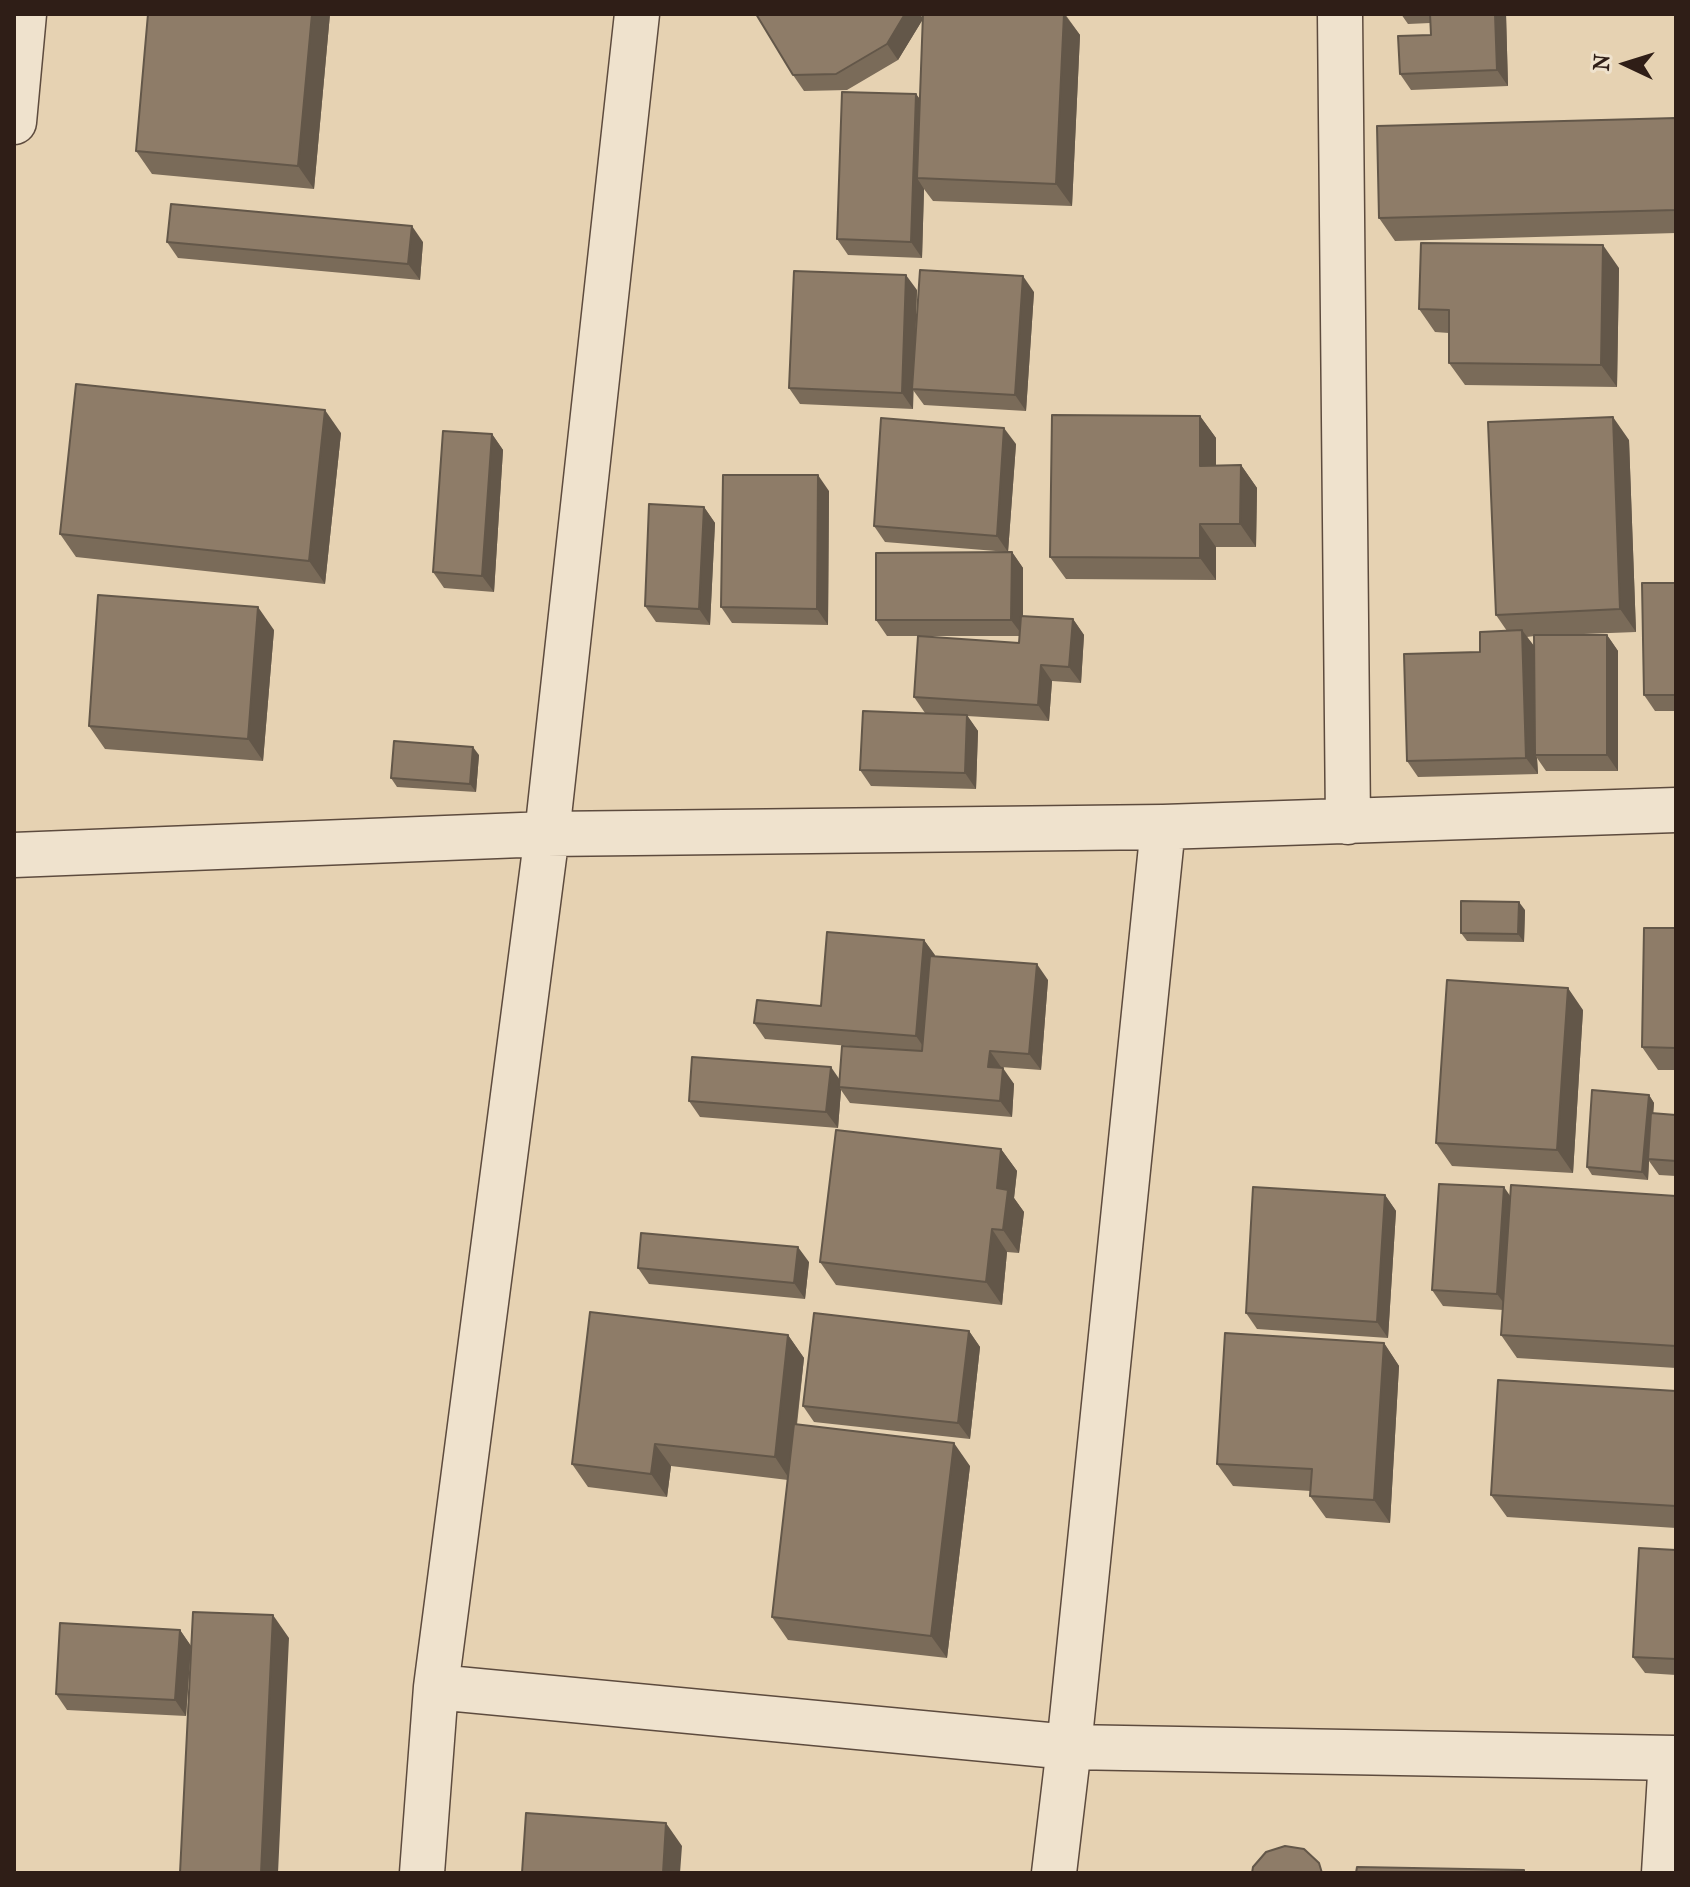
<!DOCTYPE html>
<style>
body{margin:0}
#map{position:relative;width:1690px;height:1887px;overflow:hidden;background:#e6d2b2;font-family:"IM FELL French Canon",serif}
canvas{display:block}
.frame{position:absolute;inset:0;border:16px solid #2f1e17;pointer-events:none}
.north{position:absolute;left:1586px;top:24px;width:80px;height:80px;-webkit-text-stroke:6px #efe2cd;paint-order:stroke;rotate:274deg;font-size:22px;font-weight:700;line-height:32px;text-align:center;color:#2f1e17}
.north::after{content:'';display:block;margin:auto;width:28px;height:36px;background:#2f1e17;clip-path:polygon(50% 0,100% 100%,50% 72%,0 100%)}
</style>
<div id="map">
<canvas width="1690" height="1887"></canvas>
<div class="frame"></div>
<div class="north">N</div>
</div>
<script>
const c = document.querySelector('canvas').getContext('2d');
c.lineJoin = 'round';
function trace(path, color, width, dash) { c.strokeStyle = color; c.lineWidth = width; c.lineCap = dash ? 'butt' : 'round'; c.setLineDash(dash || []); c.stroke(path); }
function fillPath(path, color) { c.fillStyle = color; c.fill(path, 'evenodd'); }
const minor = new Path2D(`
 M 1340,14 L 1348,822
 M 14,122 L 24,14
 M 14,855 L 547,834 L 1163,827 L 1676,810
 M 436,1687 L 1069,1747 L 1676,1758
 M 422,1873 L 436,1687 L 547,834 L 637,14
 M 1054,1873 L 1069,1747 L 1163,827
 M 1664,1873 L 1671,1758`);
trace(minor, '#5d4b3e', 47);
trace(minor, '#efe2cd', 44);
fillPath(new Path2D(`
 M 148,14 L 330,14 L 314,189 L 152,174 L 136,151 Z
 M 756,14 L 920,14 L 923,19 L 898,60 L 847,90 L 804,91 L 793,75 Z
 M 923,14 L 1065,14 L 1080,35 L 1072,206 L 933,201 L 924,189 L 922,258 L 848,255 L 837,239 L 916,94 L 920,99 Z
 M 1401,14 L 1506,14 L 1508,86 L 1411,90 L 1400,74 L 1431,35 L 1430,23 L 1408,24 Z
 M 1676,118 L 1676,233 L 1395,241 L 1379,218 Z
 M 167,242 L 423,242 L 420,280 L 178,258 Z
 M 1619,268 L 1617,387 L 1465,385 L 1449,363 L 1449,333 L 1435,332 L 1419,309 Z
 M 917,290 L 914,359 L 1034,292 L 1026,411 L 924,405 L 913,390 L 913,409 L 800,404 L 789,388 Z
 M 1200,416 L 1216,438 L 1216,466 L 1241,465 L 1257,488 L 1256,547 L 1216,547 L 1216,580 L 1066,579 L 1050,557 Z
 M 341,433 L 325,584 L 76,557 L 60,534 Z
 M 492,434 L 503,450 L 494,592 L 444,588 L 433,572 Z
 M 1629,440 L 1636,632 L 1558,635 L 1607,635 L 1618,651 L 1618,771 L 1546,771 L 1537,758 L 1538,774 L 1418,777 L 1407,761 L 1480,652 L 1507,631 L 1496,615 ZM 1534,636 L 1534,646 L 1527,637 Z
 M 1016,444 L 1008,552 L 885,542 L 874,526 Z
 M 829,491 L 828,625 L 732,623 L 721,607 Z
 M 704,507 L 715,523 L 710,625 L 656,622 L 645,606 Z
 M 1012,552 L 1023,568 L 1023,616 L 1073,619 L 1084,635 L 1081,683 L 1052,681 L 1049,721 L 967,716 L 978,731 L 976,789 L 871,786 L 860,770 L 960,715 L 925,713 L 914,697 L 918,636 L 887,636 L 876,620 ZM 920,636 L 1020,636 L 1019,643 Z
 M 1676,583 L 1676,711 L 1655,711 L 1644,695 Z
 M 274,630 L 263,761 L 105,749 L 89,726 Z
 M 479,755 L 476,792 L 397,787 L 391,778 Z
 M 1525,910 L 1524,942 L 1467,941 L 1461,933 Z
 M 1676,928 L 1676,1070 L 1658,1070 L 1642,1047 Z
 M 924,940 L 935,956 L 1048,980 L 1041,1070 L 1001,1067 L 1014,1084 L 1012,1117 L 850,1103 L 841,1090 L 838,1128 L 700,1117 L 689,1101 L 839,1080 L 911,1051 L 765,1039 L 754,1023 L 821,1006 Z
 M 1583,1010 L 1573,1173 L 1452,1166 L 1436,1143 Z
 M 1649,1095 L 1654,1103 L 1653,1113 L 1676,1115 L 1676,1176 L 1659,1175 L 1649,1161 L 1648,1180 L 1592,1175 L 1587,1167 Z
 M 1001,1149 L 1017,1171 L 1014,1198 L 1024,1212 L 1019,1253 L 1007,1252 L 1002,1305 L 836,1285 L 820,1262 Z
 M 1385,1195 L 1396,1211 L 1388,1338 L 1257,1329 L 1246,1313 Z
 M 1510,1196 L 1676,1196 L 1676,1368 L 1517,1358 L 1501,1335 L 1503,1310 L 1443,1306 L 1432,1290 Z
 M 809,1262 L 805,1299 L 649,1284 L 638,1268 Z
 M 969,1331 L 980,1347 L 970,1439 L 814,1422 L 803,1406 Z
 M 788,1335 L 804,1358 L 797,1425 L 970,1466 L 947,1658 L 788,1640 L 772,1617 L 788,1480 L 671,1466 L 667,1497 L 588,1487 L 572,1464 Z
 M 1384,1343 L 1399,1366 L 1390,1523 L 1326,1518 L 1310,1496 L 1311,1491 L 1233,1486 L 1217,1464 Z
 M 1676,1391 L 1676,1528 L 1507,1517 L 1491,1495 Z
 M 1676,1550 L 1676,1675 L 1645,1673 L 1633,1657 Z
 M 180,1630 L 191,1646 L 186,1716 L 67,1710 L 56,1694 Z`), '#7a6b59');
fillPath(new Path2D(`
 M 312,14 L 330,14 L 314,189 L 298,166 Z
 M 905,14 L 920,14 L 923,19 L 898,60 L 887,44 Z
 M 1064,14 L 1080,35 L 1072,206 L 1056,184 Z
 M 1495,14 L 1506,14 L 1508,86 L 1497,70 Z
 M 916,94 L 927,110 L 917,178 L 924,189 L 922,258 L 911,242 Z
 M 412,226 L 423,242 L 420,280 L 408,264 Z
 M 1603,245 L 1619,268 L 1617,387 L 1601,365 Z
 M 906,275 L 917,290 L 913,409 L 902,393 Z
 M 1023,276 L 1034,292 L 1026,411 L 1015,395 Z
 M 325,410 L 341,433 L 325,584 L 309,561 Z
 M 1200,416 L 1216,438 L 1216,488 L 1200,466 Z
 M 1613,417 L 1629,440 L 1636,632 L 1620,609 Z
 M 1004,428 L 1016,444 L 1008,552 L 997,536 Z
 M 492,434 L 503,450 L 494,592 L 482,576 Z
 M 1241,465 L 1257,488 L 1256,547 L 1240,524 Z
 M 818,475 L 829,491 L 828,625 L 817,609 Z
 M 704,507 L 715,523 L 710,625 L 699,609 Z
 M 1200,524 L 1216,547 L 1216,580 L 1200,558 Z
 M 1012,552 L 1023,568 L 1023,636 L 1011,620 Z
 M 258,607 L 274,630 L 263,761 L 248,739 Z
 M 1073,619 L 1084,635 L 1081,683 L 1069,667 Z
 M 1522,630 L 1534,646 L 1535,755 L 1537,758 L 1538,774 L 1526,758 Z
 M 1607,635 L 1618,651 L 1618,771 L 1607,755 Z
 M 1041,665 L 1052,681 L 1049,721 L 1038,705 Z
 M 967,715 L 978,731 L 976,789 L 965,773 Z
 M 473,747 L 479,755 L 476,792 L 470,784 Z
 M 1519,902 L 1525,910 L 1524,942 L 1518,934 Z
 M 924,940 L 935,955 L 927,1052 L 916,1036 Z
 M 1037,964 L 1048,980 L 1041,1070 L 1029,1054 Z
 M 1568,988 L 1583,1010 L 1573,1173 L 1557,1150 Z
 M 990,1051 L 1001,1067 L 999,1083 L 988,1067 Z
 M 831,1067 L 842,1083 L 839,1087 L 841,1090 L 838,1128 L 826,1112 Z
 M 1003,1068 L 1014,1084 L 1012,1117 L 1000,1101 Z
 M 1649,1095 L 1654,1103 L 1650,1159 L 1648,1159 L 1649,1161 L 1648,1180 L 1642,1172 Z
 M 1001,1149 L 1017,1171 L 1014,1198 L 1024,1212 L 1019,1253 L 1003,1230 L 997,1188 Z
 M 1504,1187 L 1515,1203 L 1509,1310 L 1497,1294 Z
 M 1385,1195 L 1396,1211 L 1388,1338 L 1377,1322 Z
 M 992,1229 L 1007,1252 L 1002,1305 L 986,1282 Z
 M 798,1247 L 809,1262 L 805,1299 L 794,1283 Z
 M 969,1331 L 980,1347 L 970,1439 L 958,1423 Z
 M 788,1335 L 804,1358 L 790,1480 L 775,1457 Z
 M 1384,1343 L 1399,1366 L 1390,1523 L 1374,1500 Z
 M 954,1443 L 970,1466 L 947,1658 L 931,1636 Z
 M 655,1444 L 671,1466 L 667,1497 L 651,1474 Z
 M 273,1615 L 289,1638 L 278,1873 L 261,1873 Z
 M 180,1630 L 191,1646 L 186,1716 L 175,1700 Z
 M 666,1823 L 682,1846 L 680,1873 L 663,1873 Z`), '#635749');
const building = new Path2D(`
 M 148,14 L 312,14 L 298,166 L 136,151 Z
 M 756,14 L 905,14 L 887,44 L 836,74 L 793,75 Z
 M 923,14 L 1064,14 L 1056,184 L 917,178 Z
 M 1430,14 L 1495,14 L 1497,70 L 1400,74 L 1398,36 L 1431,35 Z
 M 842,92 L 916,94 L 911,242 L 837,239 Z
 M 1676,118 L 1676,210 L 1379,218 L 1377,126 Z
 M 171,204 L 412,226 L 408,264 L 167,242 Z
 M 1421,243 L 1603,245 L 1601,365 L 1449,363 L 1449,310 L 1419,309 Z
 M 920,270 L 1023,276 L 1015,395 L 912,389 Z
 M 794,271 L 906,275 L 902,393 L 789,388 Z
 M 76,384 L 325,410 L 309,561 L 60,534 Z
 M 1052,415 L 1200,416 L 1200,466 L 1241,465 L 1240,524 L 1200,524 L 1200,558 L 1050,557 Z
 M 1613,417 L 1620,609 L 1496,615 L 1488,422 Z
 M 881,418 L 1004,428 L 997,536 L 874,526 Z
 M 443,431 L 492,434 L 482,576 L 433,572 Z
 M 723,475 L 818,475 L 817,609 L 721,607 Z
 M 649,504 L 704,507 L 699,609 L 645,606 Z
 M 1012,552 L 1011,620 L 876,620 L 876,553 Z
 M 1642,583 L 1676,583 L 1676,695 L 1644,695 Z
 M 98,595 L 258,607 L 248,739 L 89,726 Z
 M 1021,616 L 1073,619 L 1069,667 L 1041,665 L 1038,705 L 914,697 L 918,636 L 1019,643 Z
 M 1522,630 L 1526,758 L 1407,761 L 1404,654 L 1480,652 L 1480,632 Z
 M 1534,635 L 1607,635 L 1607,755 L 1535,755 Z
 M 863,711 L 967,715 L 965,773 L 860,770 Z
 M 394,741 L 473,747 L 470,784 L 391,778 Z
 M 1461,901 L 1519,902 L 1518,934 L 1461,933 Z
 M 1644,928 L 1676,928 L 1676,1048 L 1642,1047 Z
 M 827,932 L 924,940 L 916,1036 L 754,1023 L 757,1000 L 821,1006 Z
 M 930,956 L 1037,964 L 1029,1054 L 990,1051 L 988,1067 L 1003,1068 L 1000,1101 L 839,1087 L 842,1046 L 922,1051 Z
 M 1447,980 L 1568,988 L 1557,1150 L 1436,1143 Z
 M 692,1057 L 831,1067 L 826,1112 L 689,1101 Z
 M 1592,1090 L 1649,1095 L 1642,1172 L 1587,1167 Z
 M 1651,1113 L 1676,1115 L 1676,1161 L 1648,1159 Z
 M 836,1130 L 1001,1149 L 997,1188 L 1008,1190 L 1003,1230 L 992,1229 L 986,1282 L 820,1262 Z
 M 1439,1184 L 1504,1187 L 1497,1294 L 1432,1290 Z
 M 1511,1185 L 1676,1196 L 1676,1346 L 1501,1335 Z
 M 1253,1187 L 1385,1195 L 1377,1322 L 1246,1313 Z
 M 641,1233 L 798,1247 L 794,1283 L 638,1268 Z
 M 590,1312 L 788,1335 L 775,1457 L 655,1444 L 651,1474 L 572,1464 Z
 M 814,1313 L 969,1331 L 958,1423 L 803,1406 Z
 M 1225,1333 L 1384,1343 L 1374,1500 L 1310,1496 L 1312,1469 L 1217,1464 Z
 M 1498,1380 L 1676,1391 L 1676,1506 L 1491,1495 Z
 M 794,1424 L 954,1443 L 931,1636 L 772,1617 Z
 M 1639,1548 L 1676,1550 L 1676,1659 L 1633,1657 Z
 M 193,1612 L 273,1615 L 261,1873 L 180,1873 Z
 M 60,1623 L 180,1630 L 175,1700 L 56,1694 Z
 M 526,1813 L 666,1823 L 663,1873 L 522,1873 Z
 M 1285,1846 L 1304,1849 L 1319,1863 L 1322,1873 L 1252,1873 L 1253,1867 L 1266,1852 Z
 M 1357,1867 L 1524,1870 L 1524,1873 L 1356,1873 Z`);
fillPath(building, '#8e7c68');
trace(building, '#635749', 2);
</script>
